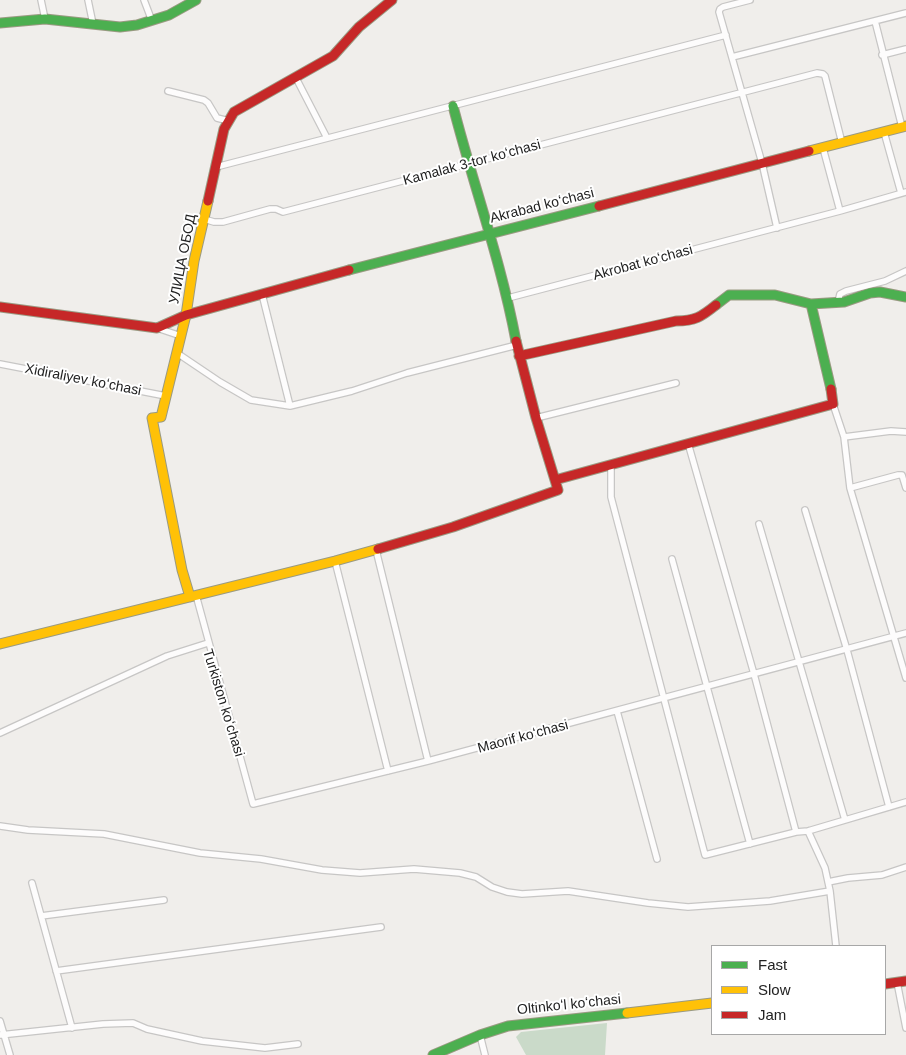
<!DOCTYPE html>
<meta charset="utf-8">
<style>
body{margin:0}
#map{position:relative;width:906px;height:1055px;overflow:hidden;background:#f0eeeb;font-family:Arial,sans-serif}
canvas{display:block}
.legend{position:absolute;left:711px;top:945px;width:175px;height:90px;box-sizing:border-box;background:#fff;border:1px solid #a7a7a7;margin:0;padding:6px 9px;list-style:none;font-size:15px;color:#222}
.legend li{display:flex;align-items:center;gap:10px;height:25px}
.legend b{width:25px;border:1px solid #a7a7a7}
</style>
<div id="map">
<canvas width="906" height="1055"></canvas>
<ul class="legend">
<li><b style="height:6px;background:#4caf50"></b>Fast</li>
<li><b style="height:6px;background:#ffc107"></b>Slow</li>
<li><b style="height:6px;background:#c62828"></b>Jam</li>
</ul>
</div>
<script>
const c = document.querySelector('canvas').getContext('2d');
c.lineJoin = 'round';
function fillPath(path, color) { c.fillStyle = color; c.fill(path, 'evenodd'); }
function trace(path, color, width, dash) { c.strokeStyle = color; c.lineWidth = width; c.lineCap = dash ? 'butt' : 'round'; c.setLineDash(dash || []); c.stroke(path); }
function drawText(font, color, halo, rows, align = 'center') {
  c.font = font + ' Arial,sans-serif'; c.lineWidth = 4; c.setLineDash([]); c.textBaseline = 'middle'; c.strokeStyle = halo; c.fillStyle = color; for (const [text, x, y, turn = 0] of rows) {
    c.save(); c.translate(x, y); c.rotate((+turn || 0) * Math.PI / 180); c.textAlign = isNaN(turn) ? turn : align; if (halo) c.strokeText(text, 0, 0); c.fillText(text, 0, 0); c.restore();
  }
}
fillPath(new Path2D(`
 M 607,1023 L 605,1055 L 526,1055 L 516,1037 L 521,1032 Z`), '#cadac9');
const street = new Path2D(`
 M 41,0 L 45,19
 M 88,0 L 93,24
 M 144,0 L 152,21
 M 750,0 L 723,7 L 720,9 L 719,12 L 762,163 L 777,228
 M 875,21 L 902,127
 M 882,55 L 906,49
 M 732,57 L 906,13
 M 296,78 L 327,138
 M 168,91 L 204,100 L 208,103 L 217,118 L 229,121
 M 884,132 L 901,193
 M 823,148 L 840,211
 M 216,167 L 726,35
 M 204,219 L 214,222 L 223,222 L 270,209 L 276,209 L 283,212 L 817,73 L 823,74 L 825,76 L 842,143
 M 262,294 L 290,406
 M 508,298 L 840,211 L 906,192
 M 838,302 L 840,294 L 846,291 L 885,281 L 906,271
 M 157,328 L 181,336
 M 177,353 L 220,382 L 251,400 L 290,406 L 352,391 L 407,373 L 517,345
 M 0,364 L 166,396
 M 833,404 L 844,437 L 850,488 L 906,678
 M 536,418 L 676,383
 M 844,437 L 891,431 L 906,432
 M 688,443 L 754,674 L 796,832
 M 611,464 L 611,497 L 705,855 L 796,832 L 808,831 L 906,802
 M 850,488 L 898,475 L 902,475 L 906,488
 M 805,510 L 847,650 L 889,807
 M 759,524 L 845,820
 M 376,550 L 428,761
 M 672,559 L 750,844
 M 335,561 L 388,771
 M 196,595 L 253,804 L 428,761 L 906,633
 M 617,711 L 657,859
 M 0,733 L 167,656 L 208,643
 M 0,826 L 28,830 L 104,834 L 200,853 L 261,859 L 322,870 L 360,873 L 414,869 L 460,873 L 476,877 L 492,887 L 507,892 L 522,894 L 568,891 L 648,903 L 688,907 L 770,901 L 830,891
 M 808,831 L 825,868 L 830,891 L 836,946
 M 828,882 L 848,878 L 882,875 L 906,867
 M 32,883 L 72,1028
 M 41,916 L 164,900
 M 56,971 L 381,927
 M 897,982 L 906,1028
 M 0,1021 L 10,1055
 M 0,1035 L 103,1024 L 133,1023 L 147,1029 L 202,1041 L 265,1048 L 298,1044
 M 480,1035 L 485,1055`);
const fast = new Path2D(`
 M 0,23 L 45,19 L 120,27 L 137,25 L 169,15 L 196,0
 M 453,106 C 473,184 501,261 516,341
 M 349,270 L 599,206
 M 811,304 L 831,389
 M 716,305 L 729,295 L 775,295 L 811,304 L 844,302 L 870,293 L 880,292 L 906,297
 M 433,1055 L 480,1035 L 508,1026 L 627,1013`);
const slow = new Path2D(`
 M 809,151 L 906,126
 M 190,597 L 182,570 L 152,418 L 161,417 L 186,315 L 194,261 L 208,201
 M 0,644 L 335,561 L 378,549
 M 627,1013 L 712,1003`);
const jam = new Path2D(`
 M 208,201 L 224,129 L 234,112 L 333,56 L 359,27 L 392,0
 M 599,206 L 809,151
 M 0,307 L 157,328 L 186,315 L 349,270
 M 519,356 L 676,321 C 695,321 701,317 716,305
 M 555,480 L 833,404 L 831,389
 M 378,549 L 453,527 L 558,490 L 536,418 L 516,341
 M 885,984 L 906,981`);
trace(street, '#c7c6c5', 8);
trace(fast, '#9a9a82', 11);
trace(slow, '#9a9a82', 11);
trace(jam, '#9a9a82', 11);
trace(street, '#fdfcfc', 5.5);
trace(fast, '#4caf50', 9);
trace(slow, '#ffc107', 9);
trace(jam, '#c62828', 9);
drawText('14px', '#222', '#fff', [
 ["Kamalak 3-tor koʻchasi",472,163,-15],
 ["Akrabad koʻchasi",542,206,-14],
 ["УЛИЦА ОБОД",183,259,-79],
 ["Akrobat koʻchasi",643,263,-15],
 ["Xidiraliyev koʻchasi",83,380,11],
 ["Turkiston koʻchasi",223,703,73],
 ["Maorif koʻchasi",523,737,-15],
 ["Oltinkoʻl koʻchasi",569,1005,-6]
]);
</script>
